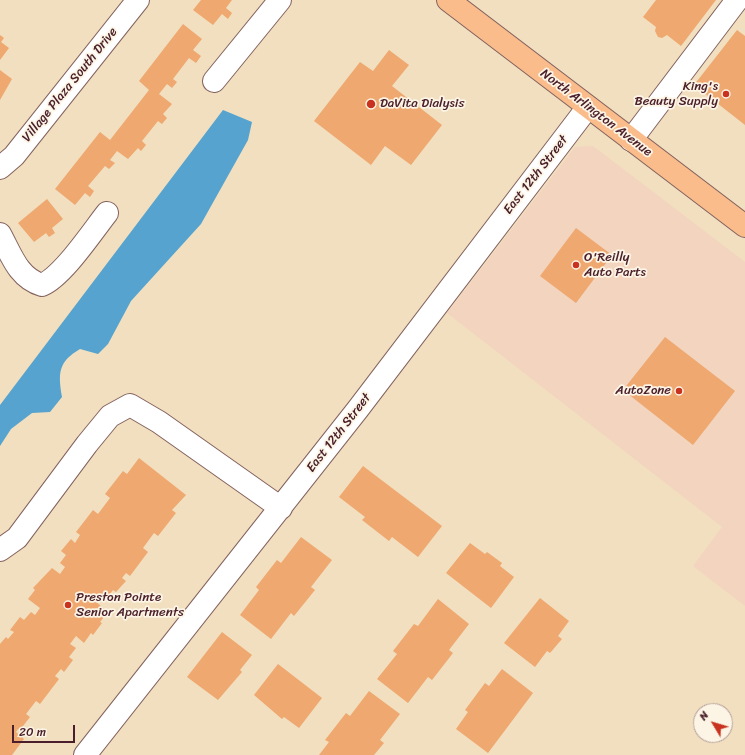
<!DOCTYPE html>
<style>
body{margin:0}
#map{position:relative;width:745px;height:755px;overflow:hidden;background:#f1dfbf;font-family:Sriracha,sans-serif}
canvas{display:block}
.north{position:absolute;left:693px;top:703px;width:40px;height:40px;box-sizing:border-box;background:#fcf5e5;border:1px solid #b59f9b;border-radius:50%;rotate:308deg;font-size:11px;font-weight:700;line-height:16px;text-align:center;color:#4a1f2b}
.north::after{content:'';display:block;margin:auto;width:14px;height:18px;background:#c8321e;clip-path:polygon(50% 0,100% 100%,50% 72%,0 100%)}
.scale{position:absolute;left:12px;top:725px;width:63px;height:18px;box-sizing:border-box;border:2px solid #4a1f2b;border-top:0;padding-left:5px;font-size:12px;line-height:14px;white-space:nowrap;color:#4a1f2b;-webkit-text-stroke:3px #fcf5e5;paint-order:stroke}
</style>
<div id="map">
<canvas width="745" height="755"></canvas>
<div class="north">N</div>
<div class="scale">20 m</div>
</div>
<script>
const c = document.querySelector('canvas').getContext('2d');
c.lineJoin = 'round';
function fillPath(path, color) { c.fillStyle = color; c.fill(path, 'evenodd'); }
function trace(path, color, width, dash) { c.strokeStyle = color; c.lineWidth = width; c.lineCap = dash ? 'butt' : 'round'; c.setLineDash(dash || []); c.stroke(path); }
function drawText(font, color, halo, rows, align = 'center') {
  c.font = font + ' Sriracha,sans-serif'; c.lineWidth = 3.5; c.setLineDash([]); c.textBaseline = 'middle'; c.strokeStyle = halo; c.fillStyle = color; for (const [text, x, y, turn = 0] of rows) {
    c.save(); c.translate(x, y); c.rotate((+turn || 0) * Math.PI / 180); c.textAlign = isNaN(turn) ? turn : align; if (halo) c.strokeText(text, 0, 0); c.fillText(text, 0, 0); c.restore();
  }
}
fillPath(new Path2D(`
 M 593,146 L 745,262 L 745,606 L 693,566 L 722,527 L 447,313 L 575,147 Z`), '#f3d4be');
fillPath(new Path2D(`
 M 223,110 L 252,122 L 248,140 L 201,224 L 131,301 L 108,344 L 98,354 L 80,349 C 58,362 58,373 62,397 L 50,412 L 32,413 L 11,429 L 0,446 L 0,405 Z`), '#55a3ce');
fillPath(new Path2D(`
 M 201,0 L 232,0 L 226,8 L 232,13 L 228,19 L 222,14 L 213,25 L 193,10 Z
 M 656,0 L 716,0 L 681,46 L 667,35 L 662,38 L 658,37 L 655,31 L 656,27 L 643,17 Z
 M 183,24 L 202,39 L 193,50 L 201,56 L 196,63 L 189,58 L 173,79 L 177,82 L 172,88 L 167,84 L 159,94 L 172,104 L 163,114 L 167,118 L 162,124 L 158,121 L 142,141 L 146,145 L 141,151 L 138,148 L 128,159 L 117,151 L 110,160 L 115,163 L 109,169 L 105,166 L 88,186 L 94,191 L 90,197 L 85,193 L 75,205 L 55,189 L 100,132 L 110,140 L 149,90 L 139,81 Z
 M 737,30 L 745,36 L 745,125 L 694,85 Z
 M 0,35 L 4,38 L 1,42 L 9,48 L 0,60 Z
 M 389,50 L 409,65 L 392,86 L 442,125 L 411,165 L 385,146 L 371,165 L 314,121 L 360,62 L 373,71 Z
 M 0,70 L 12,79 L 0,100 Z
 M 47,199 L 63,219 L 52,228 L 55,233 L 49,237 L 46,233 L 34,242 L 18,223 Z
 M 576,228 L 612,255 L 576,303 L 540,276 Z
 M 665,337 L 735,391 L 693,445 L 623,390 Z
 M 139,458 L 186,495 L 172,510 L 176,513 L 158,536 L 154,533 L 143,548 L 148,552 L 130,576 L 126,573 L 122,578 L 126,581 L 116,592 L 113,590 L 106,599 L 101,594 L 95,601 L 108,612 L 100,622 L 102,623 L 93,635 L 91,633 L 84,643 L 76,636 L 70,644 L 76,648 L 69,657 L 73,660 L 64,672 L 61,669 L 55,676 L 59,679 L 40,704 L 36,701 L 26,714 L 30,717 L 20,730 L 18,729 L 16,732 L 24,739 L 12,755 L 0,755 L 0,644 L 6,637 L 8,639 L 14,632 L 10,630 L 20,617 L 24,620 L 31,612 L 35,615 L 40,608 L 28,599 L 35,590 L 33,588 L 52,568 L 60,574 L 65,567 L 60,563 L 66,555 L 61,551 L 71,539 L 75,543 L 80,535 L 76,532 L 93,510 L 98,514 L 110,498 L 105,494 L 123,471 L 127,474 Z
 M 363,466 L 442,526 L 418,557 L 392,537 L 389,541 L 362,520 L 365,517 L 339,497 Z
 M 301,537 L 332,560 L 311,587 L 315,590 L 294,616 L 291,613 L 271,639 L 240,615 L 259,590 L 256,587 L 277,560 L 281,563 Z
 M 470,543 L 485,554 L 487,552 L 502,563 L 500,566 L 514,577 L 491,608 L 446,573 Z
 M 540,598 L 569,621 L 558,636 L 562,639 L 550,653 L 547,651 L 535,667 L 504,643 Z
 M 438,599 L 469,624 L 449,650 L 453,653 L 432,680 L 428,677 L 408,703 L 377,679 L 397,654 L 393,651 L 414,624 L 418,626 Z
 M 222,632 L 252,655 L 240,670 L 242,672 L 218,700 L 187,677 Z
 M 278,664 L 322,698 L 299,728 L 284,717 L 282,719 L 254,695 Z
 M 502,669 L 533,693 L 488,753 L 456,729 L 468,712 L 465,710 L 485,683 L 489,686 Z
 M 369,691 L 400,714 L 380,740 L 384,743 L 374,755 L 319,755 L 329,742 L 325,740 L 346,713 L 350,716 Z`), '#eea870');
const minor = new Path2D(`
 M 214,81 L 280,0
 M 631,140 L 737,0
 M 0,168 L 14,156 L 138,0
 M 0,234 C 11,254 18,278 42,285 C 63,276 92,232 107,213
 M 0,550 L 17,538 L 87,444 L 110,416 L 130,405 L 159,422 L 281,508
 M 85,755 L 358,409 L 588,107`);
const major = new Path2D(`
 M 448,0 L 745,226`);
trace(minor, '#84625f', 24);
trace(major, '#84625f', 24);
trace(minor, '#fff', 22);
trace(major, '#f9bc8a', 22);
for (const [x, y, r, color] of [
 [726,94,4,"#c8321e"],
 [371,104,5,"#c8321e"],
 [576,265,4,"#c8321e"],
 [679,391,4,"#c8321e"],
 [68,605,4,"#c8321e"]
]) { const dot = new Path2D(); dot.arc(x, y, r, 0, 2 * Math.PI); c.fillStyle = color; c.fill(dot); trace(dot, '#fcf5e5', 1.5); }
drawText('13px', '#4a1f2b', '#fcf5e5', [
 ["Village Plaza South Drive",70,85,-51],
 ["North Arlington Avenue",596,113,37],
 ["East 12th Street",536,175,-52],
 ["East 12th Street",339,433,-52]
]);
drawText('13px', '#4a1f2b', '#fcf5e5', [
 ["King's",718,87,"right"],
 ["Beauty Supply",718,102,"right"],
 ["DaVita Dialysis",380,104],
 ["O'Reilly",584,258],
 ["Auto Parts",584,273],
 ["AutoZone",671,391,"right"],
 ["Preston Pointe",76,598],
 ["Senior Apartments",76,613]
], 'left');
</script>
